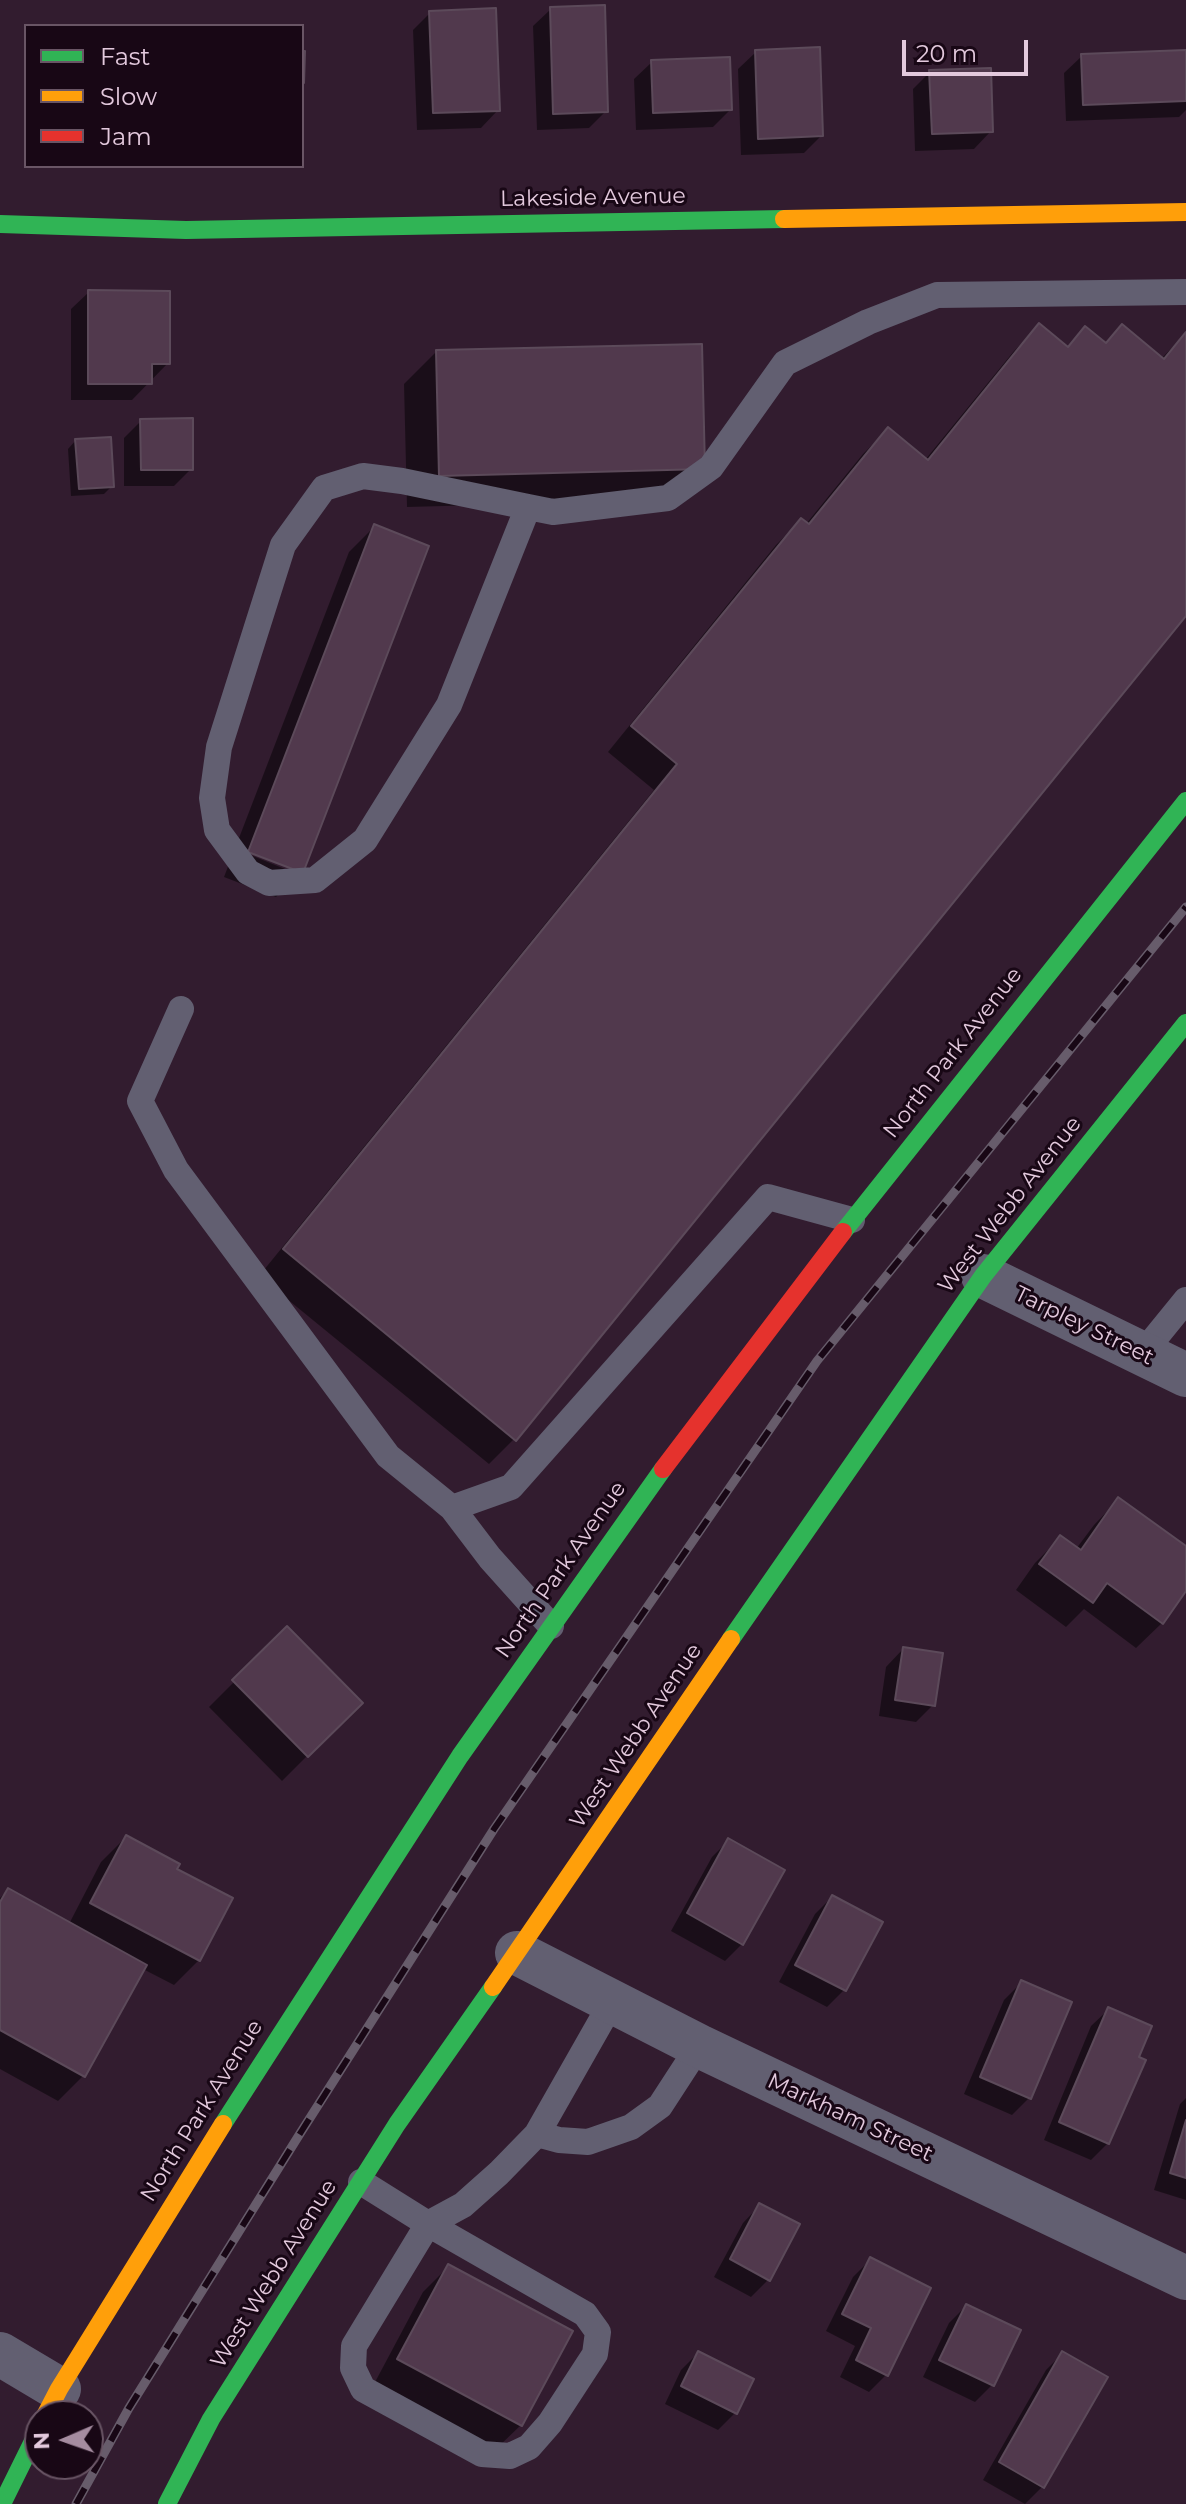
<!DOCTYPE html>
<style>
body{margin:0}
#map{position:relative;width:1186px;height:2504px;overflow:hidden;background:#321c2f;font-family:Montserrat,sans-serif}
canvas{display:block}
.legend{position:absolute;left:24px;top:24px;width:280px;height:144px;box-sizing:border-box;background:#180715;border:2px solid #695565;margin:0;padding:10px 14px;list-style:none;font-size:24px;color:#e3c9dd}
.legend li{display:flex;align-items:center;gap:16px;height:40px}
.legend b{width:40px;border:2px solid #695565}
.north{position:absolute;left:24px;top:2400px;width:80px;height:80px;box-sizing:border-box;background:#180715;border:2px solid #695565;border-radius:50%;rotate:268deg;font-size:22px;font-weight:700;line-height:32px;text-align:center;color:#e3c9dd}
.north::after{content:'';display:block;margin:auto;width:28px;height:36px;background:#a58ca0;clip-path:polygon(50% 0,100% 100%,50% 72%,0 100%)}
.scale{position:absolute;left:902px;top:40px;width:126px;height:36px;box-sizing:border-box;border:4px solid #e3c9dd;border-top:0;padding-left:10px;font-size:24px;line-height:28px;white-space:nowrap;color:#e3c9dd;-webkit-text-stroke:6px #180715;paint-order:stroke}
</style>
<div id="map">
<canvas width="1186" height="2504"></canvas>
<ul class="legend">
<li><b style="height:10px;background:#30b455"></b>Fast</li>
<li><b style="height:10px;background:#ff9f0a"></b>Slow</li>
<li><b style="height:10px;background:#e5322d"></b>Jam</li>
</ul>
<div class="north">N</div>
<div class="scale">20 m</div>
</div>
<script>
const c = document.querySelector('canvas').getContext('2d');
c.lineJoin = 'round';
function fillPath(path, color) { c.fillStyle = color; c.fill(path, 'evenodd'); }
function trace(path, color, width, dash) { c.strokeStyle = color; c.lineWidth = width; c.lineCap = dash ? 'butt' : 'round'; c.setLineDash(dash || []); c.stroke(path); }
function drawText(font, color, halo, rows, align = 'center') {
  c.font = font + ' Montserrat,sans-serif'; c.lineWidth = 6; c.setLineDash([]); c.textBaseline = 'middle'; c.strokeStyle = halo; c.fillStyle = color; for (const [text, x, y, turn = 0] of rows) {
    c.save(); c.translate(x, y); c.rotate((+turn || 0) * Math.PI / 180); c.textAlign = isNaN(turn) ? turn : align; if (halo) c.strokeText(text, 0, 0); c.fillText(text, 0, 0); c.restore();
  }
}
fillPath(new Path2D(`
 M 551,9 L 606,111 L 589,128 L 537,130 L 533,26 Z
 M 430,13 L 498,110 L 481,128 L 417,130 L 413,30 Z
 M 756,52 L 821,136 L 804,153 L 741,155 L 738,69 Z
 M 1186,52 L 1186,110 L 1179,117 L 1066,121 L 1064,73 L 1082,56 Z
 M 652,62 L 730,110 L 713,127 L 636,130 L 634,79 Z
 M 930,72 L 991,131 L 974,149 L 915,151 L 913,89 Z
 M 89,292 L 168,363 L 132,400 L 71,400 L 71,309 Z
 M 1039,326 L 1066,348 L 1086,329 L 1105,344 L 1122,327 L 1161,359 L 1186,333 L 1186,612 L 514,1439 L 489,1464 L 259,1276 L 654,790 L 608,752 L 776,545 L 801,520 L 806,524 L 863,454 L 888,429 L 925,460 L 1014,351 Z
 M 436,352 L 702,468 L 670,500 L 407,507 L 404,384 Z
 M 141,421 L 191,469 L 174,486 L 124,486 L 124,438 Z
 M 76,440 L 112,486 L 104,494 L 71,496 L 68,449 Z
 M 375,526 L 301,872 L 276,897 L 224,877 L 349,552 ZM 239,846 L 290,867 L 290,871 L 238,850 Z
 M 1119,1499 L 1186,1548 L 1186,1588 L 1162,1623 L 1136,1648 L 1084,1609 L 1066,1627 L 1016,1590 L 1035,1563 L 1060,1538 L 1076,1549 L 1094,1525 Z
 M 287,1629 L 360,1703 L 282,1781 L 209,1707 Z
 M 903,1649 L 933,1705 L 916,1722 L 879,1716 L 886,1667 Z
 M 126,1837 L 175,1869 L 199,1960 L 174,1985 L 143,1969 L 83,2076 L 58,2101 L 0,2069 L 0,1898 L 8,1890 L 69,1924 L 101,1862 Z
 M 729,1840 L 742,1944 L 725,1961 L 671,1931 L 712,1857 Z
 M 832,1897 L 880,1922 L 844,1990 L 827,2007 L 779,1982 L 815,1914 Z
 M 1021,1983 L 1029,2098 L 1012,2115 L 964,2094 L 1004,2000 Z
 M 1109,2009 L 1108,2143 L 1091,2160 L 1044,2140 L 1091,2026 Z
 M 1186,2098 L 1186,2200 L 1154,2190 L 1180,2104 Z
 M 760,2205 L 768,2280 L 751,2297 L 714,2277 L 743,2223 Z
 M 870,2260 L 886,2375 L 869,2392 L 840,2377 L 855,2346 L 826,2331 L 853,2277 Z
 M 448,2267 L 521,2425 L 495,2450 L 374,2384 L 423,2292 Z
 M 966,2306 L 992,2385 L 975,2402 L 923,2377 L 949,2323 Z
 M 698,2353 L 735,2413 L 718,2430 L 665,2404 L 681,2370 Z
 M 1063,2353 L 1042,2487 L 1025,2504 L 983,2480 L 1046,2370 Z`), '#0007');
const building = new Path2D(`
 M 605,5 L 608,112 L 553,114 L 550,7 Z
 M 496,8 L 500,111 L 433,113 L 429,11 Z
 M 820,47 L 823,136 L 758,139 L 755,50 Z
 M 1186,50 L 1186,101 L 1083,105 L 1081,54 Z
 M 302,51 L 305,51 L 304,83 L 302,83 Z
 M 730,57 L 732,110 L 653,113 L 651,60 Z
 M 991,68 L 993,132 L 932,134 L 929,70 Z
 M 88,290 L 170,291 L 170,364 L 152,364 L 152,384 L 88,384 Z
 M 1039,323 L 1068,347 L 1085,326 L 1106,343 L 1122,324 L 1164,359 L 1186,332 L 1186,616 L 516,1441 L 283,1249 L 677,764 L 631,726 L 801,518 L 809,524 L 888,427 L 928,460 Z
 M 702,344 L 705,469 L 439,476 L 436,350 Z
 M 193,418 L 193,470 L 141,470 L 140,419 Z
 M 111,437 L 114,487 L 79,489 L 75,439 Z
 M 374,524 L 429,546 L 303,873 L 248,852 Z
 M 1118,1497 L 1186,1546 L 1186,1591 L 1163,1624 L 1107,1583 L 1093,1603 L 1039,1564 L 1060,1535 L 1081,1550 Z
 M 287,1626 L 363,1703 L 308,1757 L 232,1680 Z
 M 903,1647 L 943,1653 L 935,1706 L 895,1700 Z
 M 126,1835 L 180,1864 L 177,1869 L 233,1898 L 200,1961 L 90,1903 Z
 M 728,1838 L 785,1870 L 743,1945 L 687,1913 Z
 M 8,1888 L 147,1965 L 85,2077 L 0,2030 L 0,1902 Z
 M 832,1895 L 883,1922 L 846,1991 L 795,1965 Z
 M 1021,1980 L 1072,2002 L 1031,2099 L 980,2077 Z
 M 1108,2007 L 1152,2026 L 1139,2057 L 1146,2060 L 1109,2144 L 1059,2122 Z
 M 1186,2120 L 1186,2178 L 1170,2173 Z
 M 759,2203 L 800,2224 L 770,2281 L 730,2259 Z
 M 870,2257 L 931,2288 L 888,2376 L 856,2360 L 871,2328 L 842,2314 Z
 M 448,2264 L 573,2331 L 522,2426 L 397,2359 Z
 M 966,2304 L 1021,2330 L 994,2386 L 939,2360 Z
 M 698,2351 L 754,2379 L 737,2414 L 681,2386 Z
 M 1062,2351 L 1108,2377 L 1044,2488 L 999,2462 Z`);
fillPath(building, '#51394d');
trace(building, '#5c4a5a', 2);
trace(new Path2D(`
 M 528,507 L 449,705 L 365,840 L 315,880 L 269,883 L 248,872 L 217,830 L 212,798 L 219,747 L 283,545 L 324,488 L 363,476 L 402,481 L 528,507 L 553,512 L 668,498 L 711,467 L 785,363 L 868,322 L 937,295 L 1186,292
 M 181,1009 L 140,1101 L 176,1170 L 388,1456 L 452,1508 L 490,1558 L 551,1626
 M 1142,1354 L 1186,1300
 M 452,1508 L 511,1487 L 768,1197 L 852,1220
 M 537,2134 L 559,2140 L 588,2142 L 631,2127 L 660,2106 L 699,2046
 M 361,2182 L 428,2224 L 585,2314 L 598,2332 L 595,2354 L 550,2423 L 529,2447 L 510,2456 L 482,2454 L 363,2389 L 353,2368 L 354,2346 L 428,2224 L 463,2205 L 499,2173 L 537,2134 L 612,2002`), '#625f71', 26);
trace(new Path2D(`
 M 983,1276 L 1186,1375
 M 517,1953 L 699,2046 L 1186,2278
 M 0,2354 L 59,2389`), '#625f71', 44);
trace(new Path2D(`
 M 0,224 L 186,230 L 784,219
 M 843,1232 L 1186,801
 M 731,1639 L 983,1276 L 1186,1023
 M 223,2124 L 460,1756 L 663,1469
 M 2,2504 L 40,2427
 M 167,2504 L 211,2419 L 397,2124 L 493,1987`), '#30b455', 18);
trace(new Path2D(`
 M 784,219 L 1186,212
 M 493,1987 L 731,1639
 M 45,2416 L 59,2389 L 223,2124`), '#ff9f0a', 18);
trace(new Path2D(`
 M 663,1469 L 843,1232`), '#e5322d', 18);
const rail = new Path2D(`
 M 76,2504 L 129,2408 L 301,2132 L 494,1829 L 817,1361 L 1186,907`);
trace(rail, '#675c6b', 9);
trace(rail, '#180715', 6, [18]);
drawText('22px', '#e3c9dd', '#180715', [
 ["Lakeside Avenue",593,198,-1],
 ["North Park Avenue",953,1053,-52],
 ["West Webb Avenue",1010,1205,-52],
 ["Tarpley Street",1084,1326,26],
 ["North Park Avenue",561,1570,-55],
 ["West Webb Avenue",636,1736,-56],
 ["North Park Avenue",202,2111,-58],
 ["Markham Street",850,2118,25],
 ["West Webb Avenue",274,2274,-58]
]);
</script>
